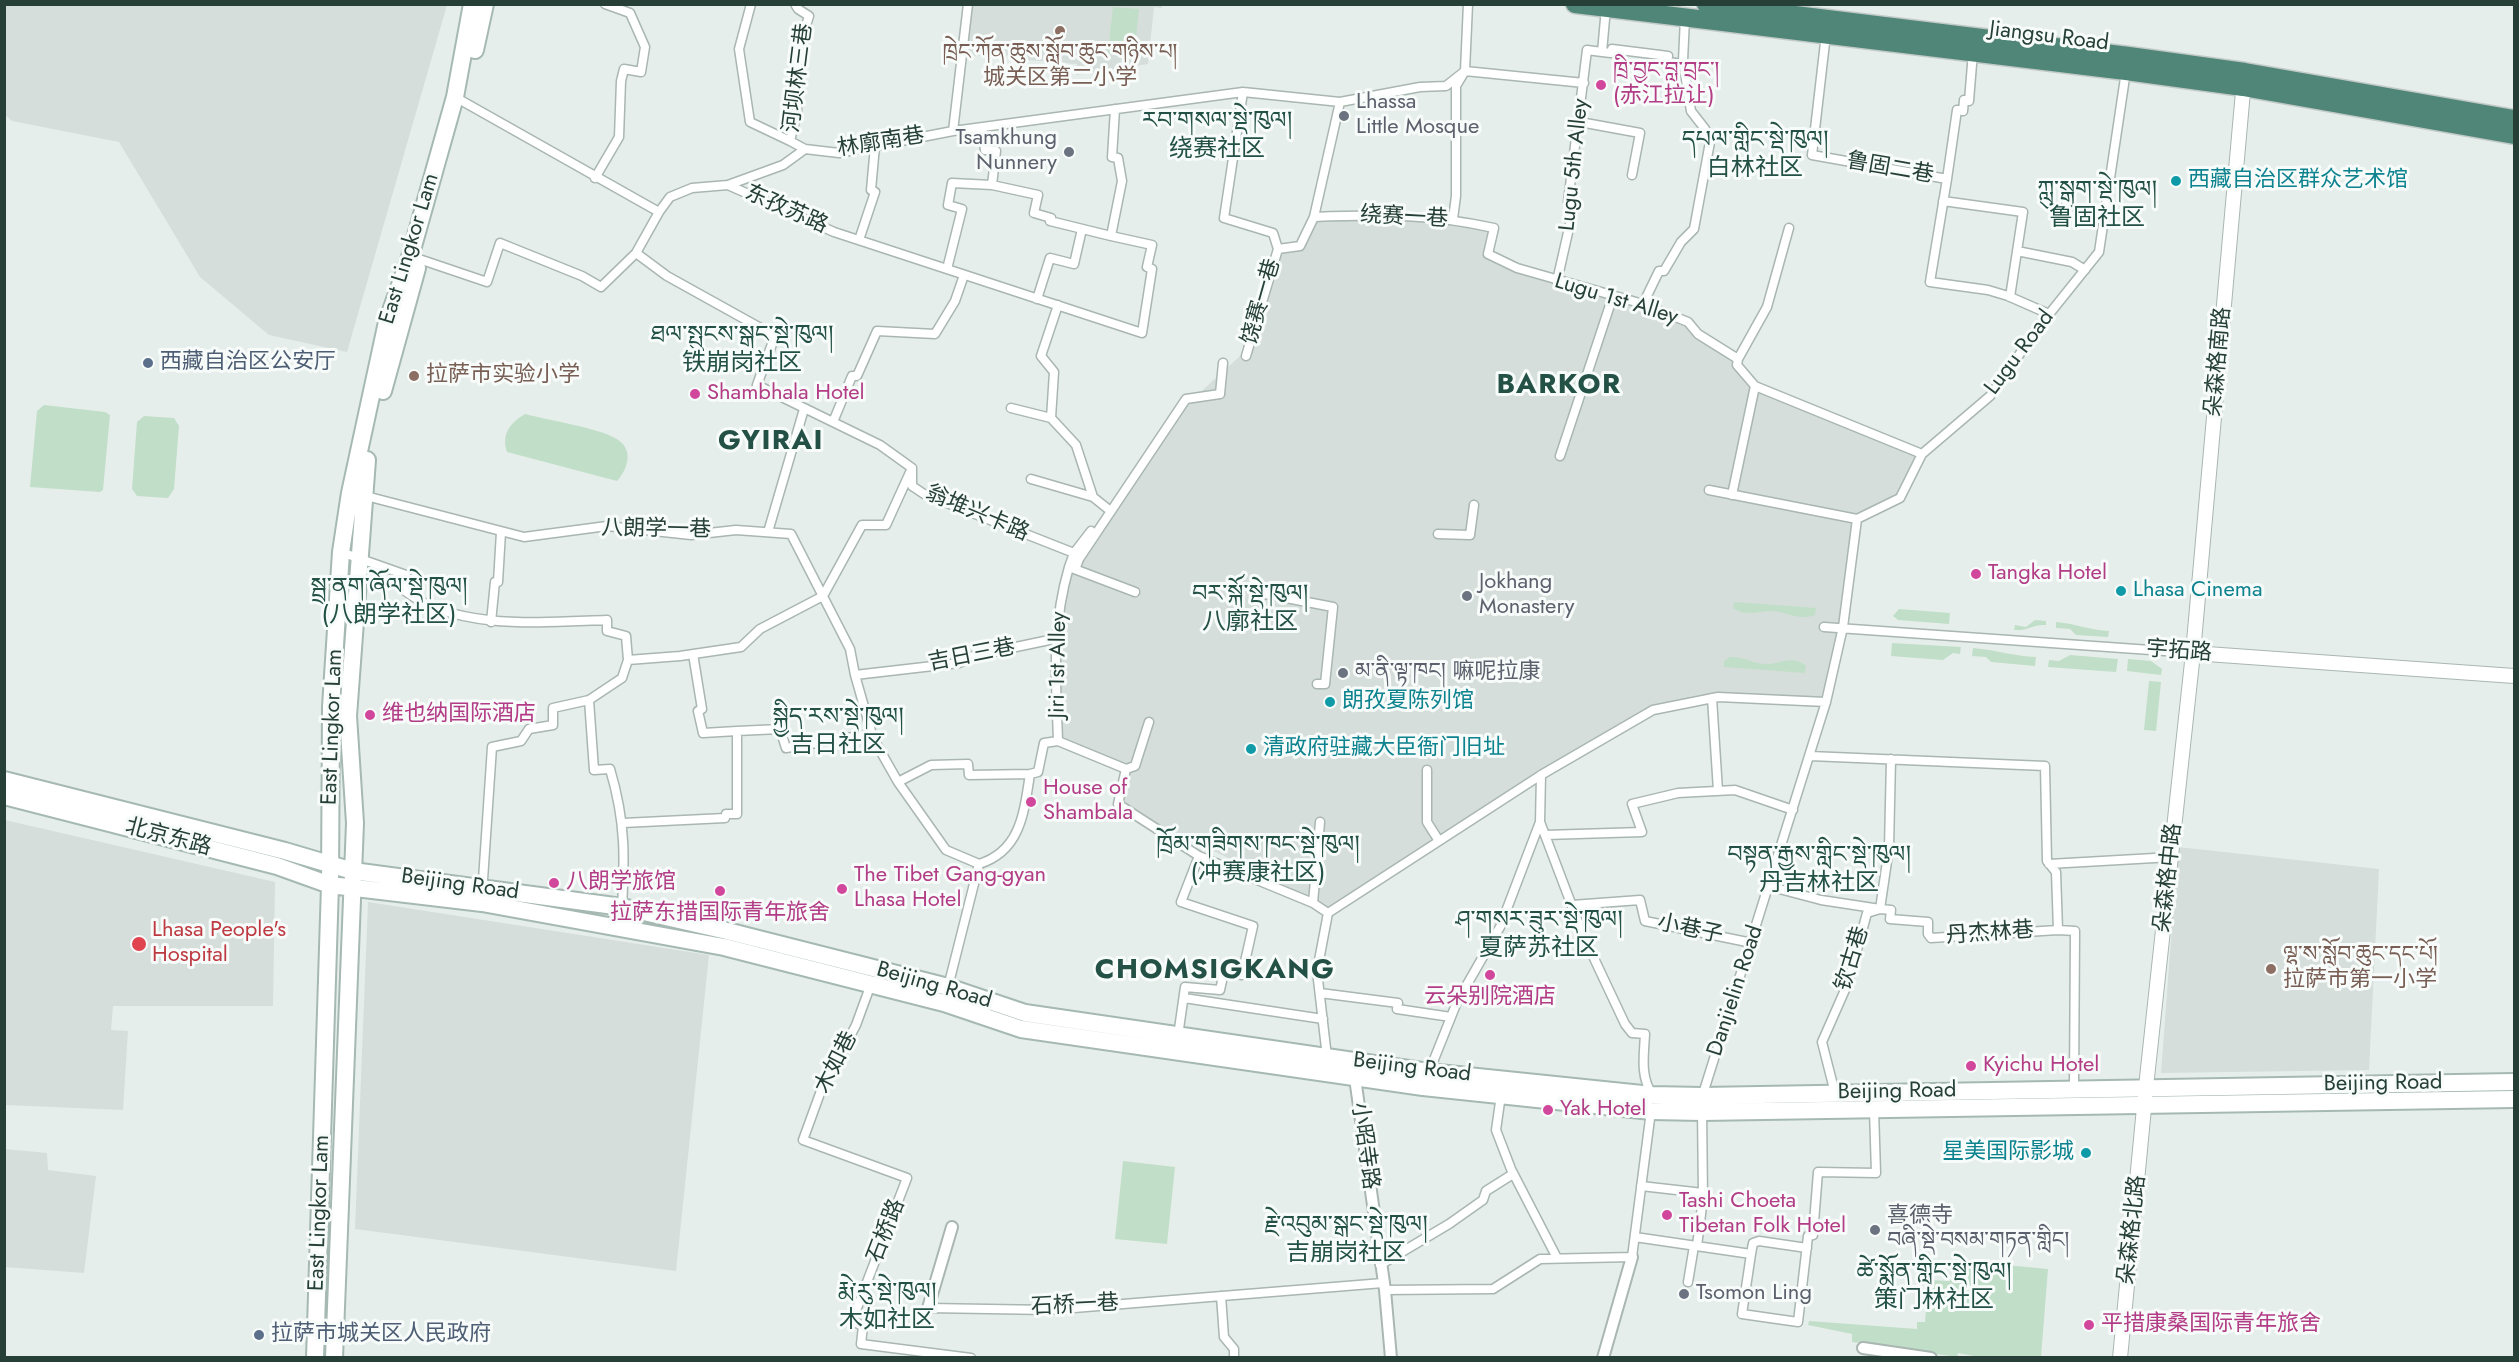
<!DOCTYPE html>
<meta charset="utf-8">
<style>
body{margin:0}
#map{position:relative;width:2519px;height:1362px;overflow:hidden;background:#e6eeeb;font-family:Jost,sans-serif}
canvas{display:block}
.frame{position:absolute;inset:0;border:6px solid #264038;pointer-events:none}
</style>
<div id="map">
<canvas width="2519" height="1362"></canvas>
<div class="frame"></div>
</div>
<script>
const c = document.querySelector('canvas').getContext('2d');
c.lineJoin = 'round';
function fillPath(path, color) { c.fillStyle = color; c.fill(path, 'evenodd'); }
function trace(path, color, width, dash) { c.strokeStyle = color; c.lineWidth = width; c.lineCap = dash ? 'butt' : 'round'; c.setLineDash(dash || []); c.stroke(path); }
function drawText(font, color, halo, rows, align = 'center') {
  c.font = font + ' Jost,"Noto Sans SC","Noto Serif Tibetan",sans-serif'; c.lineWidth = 6; c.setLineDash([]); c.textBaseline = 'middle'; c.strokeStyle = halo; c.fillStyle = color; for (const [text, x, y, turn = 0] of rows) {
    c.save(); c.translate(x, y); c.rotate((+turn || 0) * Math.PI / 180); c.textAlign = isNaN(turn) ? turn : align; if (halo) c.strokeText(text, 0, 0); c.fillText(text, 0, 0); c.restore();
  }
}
fillPath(new Path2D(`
 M 4,5 L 447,5 L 347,352 L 269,335 L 200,277 L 119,142 L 12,121 L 5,115 Z
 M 972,5 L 1162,5 L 1162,8 L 1154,7 L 1148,64 L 1076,75 L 1077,64 L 965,55 Z
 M 1314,217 L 1437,218 L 1494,228 L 1488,254 L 1657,310 L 1738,359 L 1755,386 L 1922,454 L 1892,502 L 1857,519 L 1826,702 L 1718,697 L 1665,708 L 1541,775 L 1328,907 L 1118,804 L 1126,769 L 1058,741 L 1054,639 L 1074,553 L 1186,405 L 1249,348 L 1278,249 L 1300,246 Z
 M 5,820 L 275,882 L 273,1006 L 113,1006 L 111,1030 L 128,1031 L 123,1110 L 5,1105 Z
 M 2178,847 L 2379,869 L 2369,1070 L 2161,1073 Z
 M 368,902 L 709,955 L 676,1271 L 355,1229 Z
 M 5,1149 L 47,1153 L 48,1170 L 96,1176 L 84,1273 L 5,1267 Z`), '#d5deda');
fillPath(new Path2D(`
 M 1113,7 L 1139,9 L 1134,56 L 1108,53 Z
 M 44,405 L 105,412 L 110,415 L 103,490 L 100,492 L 30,487 L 37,411 Z
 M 525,414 C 547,420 598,428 615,438 C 634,448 629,468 617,481 L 507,452 C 501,434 510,423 525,414 Z
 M 144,416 L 174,418 L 179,426 L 174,489 L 168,498 L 137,496 L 132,489 L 137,422 Z
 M 1734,602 L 1816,608 L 1815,615 C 1798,621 1788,612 1772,611 C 1757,611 1747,617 1733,608 Z
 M 1899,609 L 1950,613 L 1949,624 L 1898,620 L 1893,616 Z
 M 2035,620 L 2046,621 L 2046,625 C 2033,624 2028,631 2014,630 L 2015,625 L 2026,627 Z
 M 2056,622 C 2077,624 2090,630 2109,631 L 2108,637 L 2076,635 L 2070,629 L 2056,628 Z
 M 1892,643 L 1961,647 L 1960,654 L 1953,653 L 1943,660 L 1891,656 Z
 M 1973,648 C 1996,650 2014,656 2036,657 L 2035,666 L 1991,662 L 1986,657 L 1972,656 Z
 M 2070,655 L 2118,659 L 2116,672 L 2048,667 L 2049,660 L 2059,661 Z
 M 1730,657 C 1744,656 1755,665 1768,664 C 1783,663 1793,655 1806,666 L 1805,673 L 1724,667 L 1724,661 Z
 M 2128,659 L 2151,661 L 2162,669 L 2161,675 L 2127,671 Z
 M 2149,681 L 2161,682 L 2156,731 L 2144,730 Z
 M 1123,1161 L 1175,1167 L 1167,1244 L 1115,1239 Z
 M 1963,1261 L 2048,1269 L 2041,1357 L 1979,1357 L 1958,1353 L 1957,1357 L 1852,1342 L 1852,1334 L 1808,1325 L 1809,1321 L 1917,1329 L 1917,1322 L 1925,1322 L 1928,1280 L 1949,1281 L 1961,1274 Z`), '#c1dec8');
const pedestrian = new Path2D(`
 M 751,4 L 739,49 L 750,122 L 790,141
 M 795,4 L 798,9 L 809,16 L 797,55 L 797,113 L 790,141 L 805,149
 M 1826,34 L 1812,155 L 1947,179 L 1930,282 L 1988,290 L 2008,296 L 2049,314
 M 1602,52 L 1611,53 L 1612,49 L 1668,56 L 1667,62 L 1684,64
 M 1243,92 L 1224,218 L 1273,233 L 1278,249
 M 455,97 L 659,212 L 670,197 L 692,188 L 728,185 L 834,232 L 1142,333 L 1152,269 L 1147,267 L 1152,245 L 1111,236 L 1122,181 L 1118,158 L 1112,157 L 1115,109
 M 1580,122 L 1640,133 L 1632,175
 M 982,127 L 985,150 L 996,151 L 992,185 L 1038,195 L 1034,213 L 1051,218 L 1050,221 L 1111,236
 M 953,131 L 968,4
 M 595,178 L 619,137 L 621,81 L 624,69 L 641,72 L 645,47 L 630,13 L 605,4
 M 1947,179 L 1957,110 L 1963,111 L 1964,100 L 1969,101 L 1973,52
 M 728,185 L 783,165 L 805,149 L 839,153 L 953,131 L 1243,92 L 1340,102 L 1420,87 L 1446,86 L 1465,71 L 1584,83
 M 1943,201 L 2023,212 L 2010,297
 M 1314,217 C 1378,214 1431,214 1494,228 L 1488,254 L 1517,268 L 1643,304 L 1688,322 L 1698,334 L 1738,359 L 1737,365 L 1755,386 L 1922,454
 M 1453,219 L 1456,196 L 1456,86 L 1465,71 L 1468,4
 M 859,240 L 875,192 L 871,190 L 875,146
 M 1278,249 L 1300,246 L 1314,217 L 1340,102
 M 2017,251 L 2072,262 L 2085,270
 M 636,253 L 667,276 L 775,336 L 757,385 L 880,445 L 912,468 L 912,486 L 924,494 L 1074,553 L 1069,567 L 1135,592
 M 419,259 L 487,282 L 500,243 L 582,276 L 601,287 L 636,253 L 659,212
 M 947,269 L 962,209 L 948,205 L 952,183 L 992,185
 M 1557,281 L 1574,206 L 1568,202 L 1587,50 L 1602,52 L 1606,8
 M 1037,299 L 1050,258 L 1074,264 L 1082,229
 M 1643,304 L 1659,271 L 1664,271 L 1681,242 L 1694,229 L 1710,142 L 1705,129 L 1691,111 L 1683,61 L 1685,18
 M 1058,305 L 1041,356 L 1054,372 L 1051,418 L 1076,445 L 1093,497 L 1108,509
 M 1246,356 L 1278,249
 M 1738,359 L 1767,307 L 1789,228
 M 1011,408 L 1051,418
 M 833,422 L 852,376 L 857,376 L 877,331 L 935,334 L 955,301 L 964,275
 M 1560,456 L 1613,296
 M 1031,479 L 1093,497
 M 1709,490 L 1857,519
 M 362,495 L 524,537 L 607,526 L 691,535 L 736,530 L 791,534 L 850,649 L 855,675 L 873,738 L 898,782 L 946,850 L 979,864 L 948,987
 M 1732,495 L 1755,386
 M 1857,519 L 1900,498 L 1922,454 L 1990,396 L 2038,328 L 2099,252 L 2126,71
 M 768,532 L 804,409
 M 1438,534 L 1470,535 L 1474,505
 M 341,552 L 406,575 L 405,591 C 457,631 545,622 607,620 L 607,631 L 626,636 L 628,660
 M 1074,553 L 1091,531
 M 1069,567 C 1051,629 1056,678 1058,741 L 1126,769 L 1118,804 L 1199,856 L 1313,903 L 1328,913
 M 1076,567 L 1079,559 L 1186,399 L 1220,394 L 1223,363
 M 1255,592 L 1333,607 L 1325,684 L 1317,684
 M 491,622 L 495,582 L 498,582 L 501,532
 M 1824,627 L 2193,653
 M 693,654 L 702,709 L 698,711 L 703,733 L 737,731
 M 855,675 L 959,663 L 973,656 L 1054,639
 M 1712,698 L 1718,791
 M 1810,756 L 2045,766 L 2047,861 L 2056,872 L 2058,930 L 2075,931 L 2074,1088
 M 1891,759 L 1889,848 L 1880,909 L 1891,910 L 1890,919 L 1928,922 L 1928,934 L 1931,938 L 2058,930
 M 1126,769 L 1135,766 L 1149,722
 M 1427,770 L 1427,822 L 1439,841
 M 898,782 L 931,765 L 968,764 L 969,775 L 1030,774
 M 1540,822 L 1583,935 L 1625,1024 L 1632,1033 L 1645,1034 C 1644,1055 1640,1076 1652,1094
 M 623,823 L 725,818 L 726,814 L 737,814 L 737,731 L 780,729 L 786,748 L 872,734
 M 1545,835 L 1642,832 L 1632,804 L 1678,793 L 1735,790 L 1793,810
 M 979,864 C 1021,851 1024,812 1030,774 L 1038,772 L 1044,743 L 1058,741
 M 2049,864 L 2172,857
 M 1768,886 L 1821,900 L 1880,909 L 1867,913 L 1848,983 L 1822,1042 L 1835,1093
 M 484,887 L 483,880 L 492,747 L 521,741 L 529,729 L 553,725 L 553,708 L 589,700
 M 1313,903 L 1320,822
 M 1572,905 L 1640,900 L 1645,921 L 1752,943
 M 1328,913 L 1541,775 L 1653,710 L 1718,697 L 1826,702
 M 621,928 C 624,867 628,829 610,769 L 594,770 L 589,700 L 622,678 L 628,660 L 680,656 L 741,647 L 760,629 L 823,596 L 862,525 L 886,525 L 912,468
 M 871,984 L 856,1025 L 835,1065 L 830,1066 L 803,1140 L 907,1178 L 852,1321 L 863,1326 L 861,1344 L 971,1358
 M 1320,993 L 1398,1003 L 1397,1009 L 1451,1017
 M 1184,998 L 1323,1019
 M 1178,1036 L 1185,987 L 1220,990 L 1224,972 L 1242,975 L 1253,926 L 1181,902 L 1199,856
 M 1327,1057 L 1317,971 L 1328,913
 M 1429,1072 L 1457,1002 L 1500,927 L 1540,822 L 1541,775
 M 1501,1095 L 1496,1130 L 1511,1169 L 1557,1258
 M 1702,1097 L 1826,702 L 1843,627 L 1857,519
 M 1641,1186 L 1703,1193
 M 1635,1237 L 1751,1254 L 1753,1243 L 1759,1241 L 1807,1248
 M 1697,1246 L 1703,1198 L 1702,1109
 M 1751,1254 L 1742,1314 L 1798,1322 L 1808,1236 L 1813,1235 L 1818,1172 L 1876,1173 L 1874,1109
 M 1380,1265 L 1449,1224 L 1483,1200 L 1486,1191 L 1513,1174
 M 1688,1282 L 1694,1246
 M 1385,1290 L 1493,1289 L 1540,1259 L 1632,1257 L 1651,1111
 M 1221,1296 L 1224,1337 L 1234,1349 L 1234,1358
 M 928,1308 L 1049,1310 L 1383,1283`);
const minor = new Path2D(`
 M 1355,1078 L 1385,1290 L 1391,1358
 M 928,1308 L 952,1227
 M 1863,1348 L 1931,1358
 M 1603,1358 L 1632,1257`);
const tertiary = new Path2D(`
 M 2193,653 L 2514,676
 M 2120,1358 L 2146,1087 L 2193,653 L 2244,80`);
const secondary = new Path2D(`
 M 475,50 L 485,4
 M 383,391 L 417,268
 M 4,780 L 285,851 L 353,871 L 622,907 L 727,931 L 948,987 L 1025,1013 L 1429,1072 L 1652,1095 L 1702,1096 L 2514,1082
 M 4,796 L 277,866 L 330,885 L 482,903 L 724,947 L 944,1003 L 1021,1029 L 1423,1087 L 1651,1111 L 1702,1112 L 2514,1099
 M 315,1358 L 330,885 L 331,707 L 341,552 L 350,493 L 387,322 L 410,257 L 455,97 L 472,4
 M 334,1358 L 355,823 L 348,716 L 367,460`);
const trunk = new Path2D(`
 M 1575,4 L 2126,71 L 2243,87 L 2514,135
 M 1706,4 L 2129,56 L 2245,72 L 2514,119`);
trace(pedestrian, '#a9b6b2', 11);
trace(minor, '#a9b6b2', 14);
trace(tertiary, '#a9b6b2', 16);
trace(secondary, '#a5b9b2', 20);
trace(trunk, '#c2cac7', 21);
trace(pedestrian, '#fff', 8);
trace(minor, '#fff', 10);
trace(tertiary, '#fff', 14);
trace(secondary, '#fff', 16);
trace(trunk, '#508678', 18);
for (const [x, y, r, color] of [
 [1060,31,6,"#8d6e63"],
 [1601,85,6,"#d1479c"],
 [1344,116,6,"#6b7280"],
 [1069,152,6,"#6b7280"],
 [2176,181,6,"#0f9aa8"],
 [148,363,6,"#5c6f8a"],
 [414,376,6,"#8d6e63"],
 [695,394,6,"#d1479c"],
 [1976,574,6,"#d1479c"],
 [2121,591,6,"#0f9aa8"],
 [1467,596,6,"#6b7280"],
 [1343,673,6,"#6b7280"],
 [1330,702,6,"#0f9aa8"],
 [370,715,6,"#d1479c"],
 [1251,749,6,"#0f9aa8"],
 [1031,802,6,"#d1479c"],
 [554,883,6,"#d1479c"],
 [842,889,6,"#d1479c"],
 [720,891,6,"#d1479c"],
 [139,944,8,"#e0444e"],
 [2271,969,6,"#8d6e63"],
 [1490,975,6,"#d1479c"],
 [1971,1066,6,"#d1479c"],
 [1548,1110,6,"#d1479c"],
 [2086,1153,6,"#0f9aa8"],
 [1667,1215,6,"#d1479c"],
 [1875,1230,6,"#6b7280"],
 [1684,1294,6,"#6b7280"],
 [2089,1325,6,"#d1479c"],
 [259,1335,6,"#5c6f8a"]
]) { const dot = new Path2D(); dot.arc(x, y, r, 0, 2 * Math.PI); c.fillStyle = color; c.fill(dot); trace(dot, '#f7fbf9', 2); }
drawText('22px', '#264038', '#f7fbf9', [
 ["Jiangsu Road",2049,37,7],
 ["河坝林三巷",799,78,-83],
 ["林廓南巷",881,143,-9],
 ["Lugu 5th Alley",1575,165,-84],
 ["鲁固二巷",1890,169,10],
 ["东孜苏路",786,210,24],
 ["绕赛一巷",1404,218,3],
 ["East Lingkor Lam",410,249,-73],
 ["Lugu 1st Alley",1616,300,17],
 ["饶赛一巷",1262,302,-74],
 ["Lugu Road",2020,353,-53],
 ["朵森格南路",2219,362,-85],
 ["翁堆兴卡路",977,514,23],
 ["八朗学一巷",656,530,1],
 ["宇拓路",2179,652,4],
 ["吉日三巷",972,656,-11],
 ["Jiri 1st Alley",1059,665,-89],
 ["East Lingkor Lam",333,727,-88],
 ["北京东路",168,838,15],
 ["朵森格中路",2169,878,-84],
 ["Beijing Road",460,885,8],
 ["小巷子",1690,930,12],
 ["丹杰林巷",1990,934,-4],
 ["钦古巷",1853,959,-73],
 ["Beijing Road",934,986,16],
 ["Danjielin Road",1736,991,-72],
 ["木如巷",837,1063,-63],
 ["Beijing Road",1412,1068,7],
 ["Beijing Road",2383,1084,-1],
 ["Beijing Road",1897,1092,-1],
 ["小昭寺路",1364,1146,82],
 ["East Lingkor Lam",320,1213,-88],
 ["朵森格北路",2133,1230,-84],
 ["石桥路",887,1231,-69],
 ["石桥一巷",1075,1306,-3]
]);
drawText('22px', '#785e54', '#f7fbf9', [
 ["ཁྲེང་ཀོན་ཆུས་སློབ་ཆུང་གཉིས་པ།",1060,54,"center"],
 ["城关区第二小学",1060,79,"center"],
 ["拉萨市实验小学",426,376],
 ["ལྷ་ས་སློབ་ཆུང་དང་པོ།",2283,956],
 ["拉萨市第一小学",2283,981]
], 'left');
drawText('22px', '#b23c85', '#f7fbf9', [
 ["ཁྲི་བྱང་བླ་བྲང་།",1613,72],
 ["(赤江拉让)",1613,97],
 ["Shambhala Hotel",707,394],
 ["Tangka Hotel",1988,574],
 ["维也纳国际酒店",382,715],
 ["House of",1043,789],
 ["Shambala",1043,814],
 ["The Tibet Gang-gyan",854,876],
 ["Lhasa Hotel",854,901],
 ["八朗学旅馆",566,883],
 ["拉萨东措国际青年旅舍",720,914,"center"],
 ["云朵别院酒店",1490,998,"center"],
 ["Kyichu Hotel",1983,1066],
 ["Yak Hotel",1560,1110],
 ["Tashi Choeta",1679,1202],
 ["Tibetan Folk Hotel",1679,1227],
 ["平措康桑国际青年旅舍",2101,1325]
], 'left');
drawText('22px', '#5b616d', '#f7fbf9', [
 ["Lhassa",1356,103],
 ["Little Mosque",1356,128],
 ["Tsamkhung",1057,139,"right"],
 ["Nunnery",1057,164,"right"],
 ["Jokhang",1479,583],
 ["Monastery",1479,608],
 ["མ་ནི་ལྟ་ཁང། 嘛呢拉康",1355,673],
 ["喜德寺",1887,1217],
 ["བཞི་སྡེ་བསམ་གཏན་གླིང།",1887,1242],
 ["Tsomon Ling",1696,1294]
], 'left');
drawText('22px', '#0d838f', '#f7fbf9', [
 ["西藏自治区群众艺术馆",2188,181],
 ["Lhasa Cinema",2133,591],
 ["朗孜夏陈列馆",1342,702],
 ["清政府驻藏大臣衙门旧址",1263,749],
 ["星美国际影城",2074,1153,"right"]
], 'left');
drawText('22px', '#4e5e75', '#f7fbf9', [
 ["西藏自治区公安厅",160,363],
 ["拉萨市城关区人民政府",271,1335]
], 'left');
drawText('22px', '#be3a42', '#f7fbf9', [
 ["Lhasa People's",152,931],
 ["Hospital",152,956]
], 'left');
drawText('24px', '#235145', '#f7fbf9', [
 ["རབ་གསལ་སྡེ་ཁུལ།",1217,122],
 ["绕赛社区",1217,150],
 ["དཔལ་གླིང་སྡེ་ཁུལ།",1755,141],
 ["白林社区",1755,169],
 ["ཀླུ་སྒུག་སྡེ་ཁུལ།",2097,191],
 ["鲁固社区",2097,219],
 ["ཐལ་སྤུངས་སྒང་སྡེ་ཁུལ།",742,336],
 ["铁崩岗社区",742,364],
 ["སྦྲ་ནག་ཞོལ་སྡེ་ཁུལ།",389,588],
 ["(八朗学社区)",389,616],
 ["བར་སྐོ་སྡེ་ཁུལ།",1250,595],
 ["八廓社区",1250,623],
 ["སྐྱིད་རས་སྡེ་ཁུལ།",838,718],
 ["吉日社区",838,746],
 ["ཁྲོམ་གཟིགས་ཁང་སྡེ་ཁུལ།",1258,846],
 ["(冲赛康社区)",1258,874],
 ["བསྟན་རྒྱས་གླིང་སྡེ་ཁུལ།",1819,856],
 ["丹吉林社区",1819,884],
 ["ཤ་གསར་ཟུར་སྡེ་ཁུལ།",1539,921],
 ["夏萨苏社区",1539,949],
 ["རྗེ་འབུམ་སྒང་སྡེ་ཁུལ།",1346,1226],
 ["吉崩岗社区",1346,1254],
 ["ཚེ་སྨོན་གླིང་སྡེ་ཁུལ།",1934,1273],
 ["策门林社区",1934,1301],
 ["རྨེ་རུ་སྡེ་ཁུལ།",887,1293],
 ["木如社区",887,1321]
]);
c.letterSpacing = '1.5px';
drawText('bold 28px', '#235145', '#f7fbf9', [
 ["BARKOR",1559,386],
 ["GYIRAI",771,442],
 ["CHOMSIGKANG",1215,971]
]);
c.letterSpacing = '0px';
</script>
